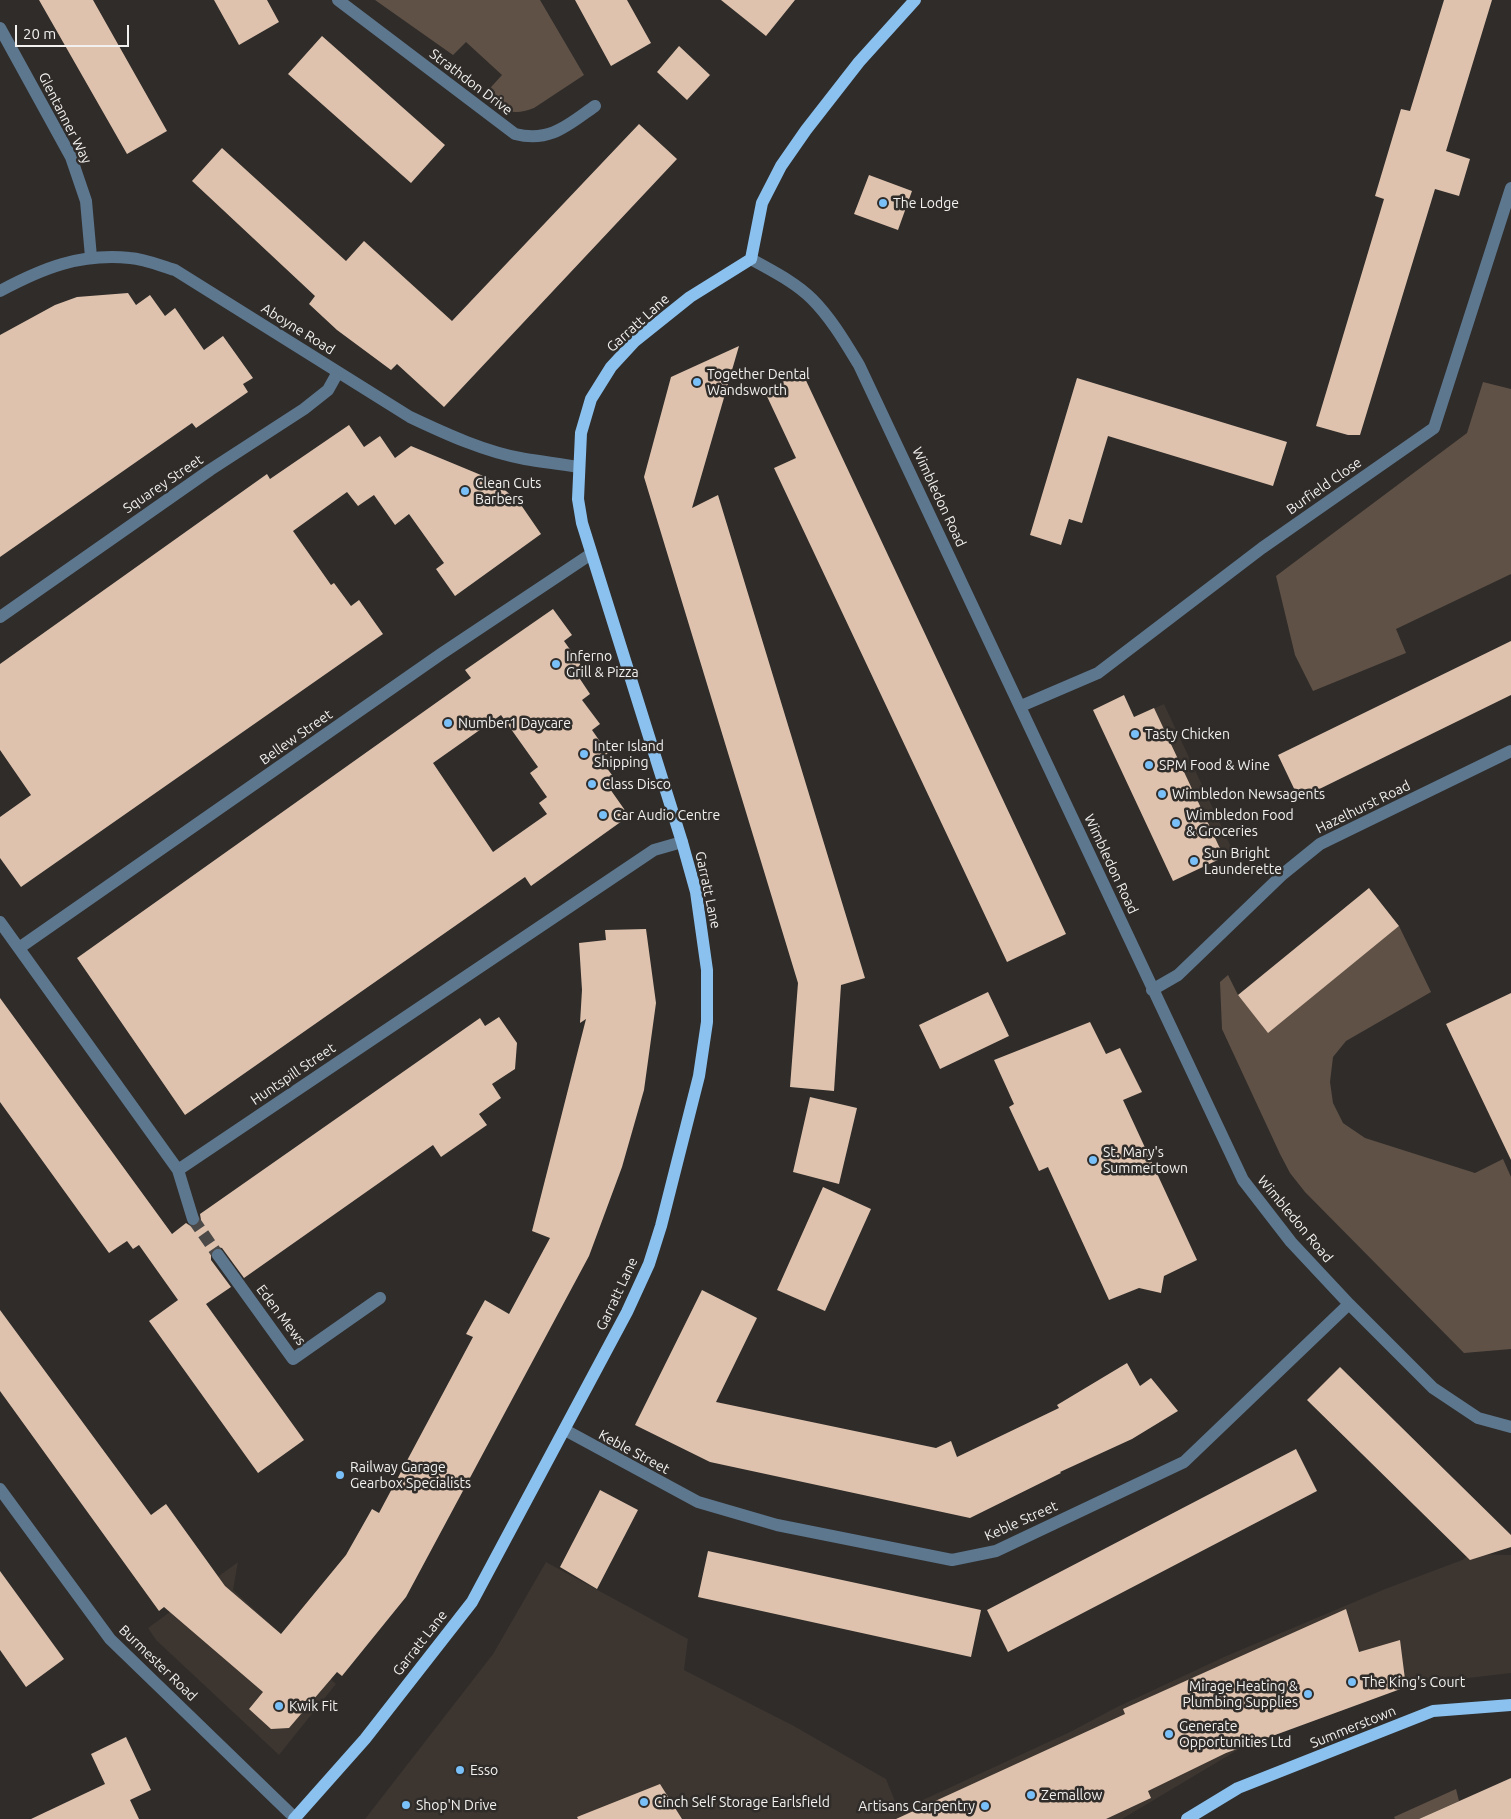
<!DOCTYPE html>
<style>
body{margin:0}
#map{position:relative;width:1511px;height:1819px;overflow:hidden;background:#2f2c2a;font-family:Ubuntu,sans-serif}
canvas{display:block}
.scale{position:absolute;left:15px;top:25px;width:114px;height:22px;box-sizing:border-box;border:2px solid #f2f1ef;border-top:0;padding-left:6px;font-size:15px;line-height:18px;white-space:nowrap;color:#f2f1ef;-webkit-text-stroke:4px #2f2c2a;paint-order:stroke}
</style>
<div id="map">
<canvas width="1511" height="1819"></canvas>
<div class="scale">20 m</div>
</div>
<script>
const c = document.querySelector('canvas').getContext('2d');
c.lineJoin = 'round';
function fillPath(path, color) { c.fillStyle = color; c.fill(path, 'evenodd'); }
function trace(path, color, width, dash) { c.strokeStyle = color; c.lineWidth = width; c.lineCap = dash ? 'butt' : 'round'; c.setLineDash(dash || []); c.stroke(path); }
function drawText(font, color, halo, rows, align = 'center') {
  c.font = font + ' Ubuntu,sans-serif'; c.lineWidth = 5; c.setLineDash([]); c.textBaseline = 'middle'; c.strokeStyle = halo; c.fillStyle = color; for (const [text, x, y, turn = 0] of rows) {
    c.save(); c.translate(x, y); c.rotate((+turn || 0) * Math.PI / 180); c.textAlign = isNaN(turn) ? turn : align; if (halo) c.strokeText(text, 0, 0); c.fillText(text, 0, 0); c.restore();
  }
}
fillPath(new Path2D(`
 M 1164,704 L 1234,853 L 1173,881 L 1103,731 Z
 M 1470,1554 L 1511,1555 L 1511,1673 L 1452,1680 L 1405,1681 L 1246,1745 L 1122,1819 L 365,1819 L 493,1654 L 546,1562 L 688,1639 L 684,1670 L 794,1726 L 886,1779 L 899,1811 L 1070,1732 L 1117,1707 L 1224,1657 L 1385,1589 L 1462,1560 Z
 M 238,1562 L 233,1590 L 336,1684 L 279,1755 L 156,1640 L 148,1628 Z`), '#3d352f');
fillPath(new Path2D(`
 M 375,0 L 540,0 L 584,75 L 534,108 C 512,117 501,110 483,96 L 502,75 L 466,42 L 453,55 Z
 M 1483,382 L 1511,389 L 1511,574 L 1396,629 L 1406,653 L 1313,691 L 1295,655 L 1276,576 L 1467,433 Z
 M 1399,926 L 1431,992 L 1346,1041 L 1333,1057 L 1330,1082 L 1333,1103 L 1343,1123 L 1365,1138 L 1475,1173 L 1503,1159 L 1511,1177 L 1511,1349 L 1464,1353 L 1305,1192 L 1290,1173 L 1280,1154 L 1222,1029 L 1220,982 L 1228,975 L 1238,995 L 1268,1032 Z
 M 1456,1789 L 1459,1801 L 1419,1819 L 1395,1819 L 1394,1817 Z`), '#605146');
fillPath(new Path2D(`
 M 39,0 L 93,0 L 167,131 L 127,154 Z
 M 214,0 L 267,0 L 279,22 L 239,45 Z
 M 575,0 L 627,0 L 651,43 L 611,66 Z
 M 721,0 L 795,0 L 766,36 Z
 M 1444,0 L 1492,0 L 1446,151 L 1470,159 L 1459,196 L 1435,189 L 1360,435 L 1348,435 L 1316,426 L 1384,199 L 1375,196 L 1401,109 L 1410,111 Z
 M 322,36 L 445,145 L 411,183 L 288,74 Z
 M 679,46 L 710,75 L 687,100 L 657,72 Z
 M 639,124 L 677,159 L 444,407 L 397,364 L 391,370 L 337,330 L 309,304 L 315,296 L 192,181 L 222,148 L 346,261 L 364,241 L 452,321 Z
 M 869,175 L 912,191 L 898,230 L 854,214 Z
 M 128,293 L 136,305 L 150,295 L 165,316 L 175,308 L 204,350 L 223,336 L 253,378 L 243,384 L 248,392 L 196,428 L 192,423 L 0,557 L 0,335 L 55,305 L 77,297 Z
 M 739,346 L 692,508 L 718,495 L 865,978 L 841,985 L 834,1091 L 790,1087 L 798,983 L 644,477 L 671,377 Z
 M 802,372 L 1066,934 L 1007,962 L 774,468 L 796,458 L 764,390 Z
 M 1077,378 L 1287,442 L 1273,486 L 1108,436 L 1082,523 L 1069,519 L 1061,545 L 1030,535 Z
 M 349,425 L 364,447 L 380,436 L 395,458 L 411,446 L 493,480 L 519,502 L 541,534 L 455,596 L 436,569 L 444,563 L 409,514 L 395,525 L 374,495 L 358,506 L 347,492 L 293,531 L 331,585 L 334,583 L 351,606 L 359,600 L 383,634 L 21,887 L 0,858 L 0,817 L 31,795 L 0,750 L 0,664 L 267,474 L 270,479 Z
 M 553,609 L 572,635 L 564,641 L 581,665 L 574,670 L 590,694 L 582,700 L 600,724 L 592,730 L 608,753 L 600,759 L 618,783 L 610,789 L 629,816 L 531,886 L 525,877 L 185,1115 L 77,958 L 471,678 L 465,670 ZM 501,715 L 538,767 L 530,773 L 547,797 L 539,803 L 547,814 L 493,852 L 433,763 Z
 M 1511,641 L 1511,695 L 1299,799 L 1278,755 Z
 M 1124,695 L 1134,717 L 1154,708 L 1224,857 L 1173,881 L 1093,710 Z
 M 1369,888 L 1399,926 L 1268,1033 L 1238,995 Z
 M 646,929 L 656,1003 L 644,1090 L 622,1167 L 589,1256 L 406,1597 L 342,1676 L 337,1672 L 289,1728 L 271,1729 L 249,1709 L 263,1692 L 164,1607 L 159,1611 L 0,1391 L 0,1310 L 151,1515 L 166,1504 L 225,1586 L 281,1634 L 346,1555 L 372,1509 L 379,1513 L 473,1337 L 466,1334 L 485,1300 L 509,1314 L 550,1238 L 532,1231 L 586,1019 L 580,1023 L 582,990 L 579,943 L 606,940 L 605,930 Z
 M 988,992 L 1009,1036 L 940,1069 L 919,1025 Z
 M 1511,993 L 1511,1160 L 1446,1024 Z
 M 0,998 L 172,1234 L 186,1223 L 192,1227 L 199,1225 L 201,1220 L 200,1214 L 480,1018 L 485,1026 L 499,1017 L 517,1043 L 515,1069 L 492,1084 L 501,1098 L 479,1114 L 487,1125 L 441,1157 L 433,1145 L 244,1278 L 222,1248 L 217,1247 L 211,1251 L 211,1260 L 231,1287 L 206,1304 L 304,1440 L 258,1473 L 149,1321 L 178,1300 L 139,1245 L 133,1249 L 127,1241 L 109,1253 L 0,1102 Z
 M 1090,1022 L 1106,1054 L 1120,1048 L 1142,1092 L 1123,1100 L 1197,1260 L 1164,1276 L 1161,1293 L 1139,1288 L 1109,1300 L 1048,1167 L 1039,1171 L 1009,1107 L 1014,1104 L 994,1060 Z
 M 810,1097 L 857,1108 L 839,1184 L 793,1172 Z
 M 823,1187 L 871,1209 L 825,1311 L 777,1290 Z
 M 702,1290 L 757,1318 L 716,1402 L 936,1448 L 951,1441 L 957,1457 L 1059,1408 L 1057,1405 L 1127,1363 L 1140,1386 L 1151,1378 L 1178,1411 L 1132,1439 L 1060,1472 L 1061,1473 L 970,1518 L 710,1462 L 635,1425 Z
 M 1340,1367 L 1511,1535 L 1511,1547 L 1470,1560 L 1307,1400 Z
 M 1296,1449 L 1317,1491 L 1008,1652 L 987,1610 Z
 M 600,1490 L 638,1510 L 597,1589 L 560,1567 Z
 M 708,1551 L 981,1610 L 971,1657 L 698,1597 Z
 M 0,1571 L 64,1659 L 26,1687 L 0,1650 Z
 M 1346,1609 L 1359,1652 L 1400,1640 L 1406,1687 L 1226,1753 L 1148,1791 L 1151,1798 L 1106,1819 L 896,1819 L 1125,1714 L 1123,1709 Z
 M 126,1737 L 151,1790 L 130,1800 L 139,1819 L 31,1819 L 105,1784 L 91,1754 Z
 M 1511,1778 L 1511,1819 L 1419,1819 Z
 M 660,1784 L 682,1819 L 578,1819 L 577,1817 Z`), '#dec2ad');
trace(new Path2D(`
 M 193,1219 L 218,1255`), '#4c4a48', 12, [12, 6]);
trace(new Path2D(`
 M 338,0 L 515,134 C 550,143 568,125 595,106
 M 0,28 L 71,157 L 86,201 L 91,257
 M 751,259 C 772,271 795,282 812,299 C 831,318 845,342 859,365 L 1243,1180 L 1291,1242 L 1349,1304 L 1433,1388 L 1478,1418 L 1511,1427
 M 0,291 C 43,268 80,253 130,258 C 145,259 161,266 175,270 L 410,417 C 446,434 485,452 525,459 C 543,462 561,464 578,467
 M 0,617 L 210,470 L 304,409 L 328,390 L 338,372
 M 1021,706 L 1098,673 L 1262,548 L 1434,428 L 1511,188
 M 0,922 L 178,1170 L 193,1219
 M 19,948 L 441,654 L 591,554
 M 1152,990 L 1178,975 L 1283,874 L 1320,844 L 1511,751
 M 178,1170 L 654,850 L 682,842
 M 218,1255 L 293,1359 L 380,1298
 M 565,1430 L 698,1502 L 777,1525 L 952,1560 L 996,1551 L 1184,1462 L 1349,1304
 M 0,1489 L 110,1639 L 295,1818`), '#5d778e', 12);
trace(new Path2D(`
 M 294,1819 L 365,1739 L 472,1602 L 627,1312 L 649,1264 L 661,1226 L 699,1076 L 707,1022 L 707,970 L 696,892 L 682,842 L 582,523 L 578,499 L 581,433 L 591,399 L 611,367 L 635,341 L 690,297 L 751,259 L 762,203 L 781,166 L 806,130 L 859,62 L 915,0
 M 1187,1819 L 1238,1788 L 1433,1711 L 1511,1705`), '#8ac1ef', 12);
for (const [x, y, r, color] of [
 [883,203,5,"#79bff8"],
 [697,382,5,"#79bff8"],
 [465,491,5,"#79bff8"],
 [556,664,5,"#79bff8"],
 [448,723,5,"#79bff8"],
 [1135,734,5,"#79bff8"],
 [584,754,5,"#79bff8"],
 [1149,765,5,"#79bff8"],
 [592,784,5,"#79bff8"],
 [1162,794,5,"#79bff8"],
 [603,815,5,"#79bff8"],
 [1176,823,5,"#79bff8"],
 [1194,861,5,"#79bff8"],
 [1093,1160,5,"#79bff8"],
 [340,1475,5,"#79bff8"],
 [1352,1682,5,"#79bff8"],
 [1308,1694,5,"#79bff8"],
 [279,1706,5,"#79bff8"],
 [1169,1734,5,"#79bff8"],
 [460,1770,5,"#79bff8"],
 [1031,1795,5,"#79bff8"],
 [644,1802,5,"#79bff8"],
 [406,1805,5,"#79bff8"],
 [985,1806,5,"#79bff8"]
]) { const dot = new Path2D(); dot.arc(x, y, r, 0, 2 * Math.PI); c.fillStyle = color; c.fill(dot); trace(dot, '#2f2c2a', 2); }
drawText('14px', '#f2f1ef', '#2f2c2a', [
 ["Strathdon Drive",471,82,37],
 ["Glentanner Way",65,118,63],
 ["Garratt Lane",638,323,-42],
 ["Aboyne Road",298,329,32],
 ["Squarey Street",163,484,-34],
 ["Burfield Close",1324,486,-35],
 ["Wimbledon Road",939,497,65],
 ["Bellew Street",296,737,-35],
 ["Hazelhurst Road",1363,807,-26],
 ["Wimbledon Road",1111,864,65],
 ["Garratt Lane",708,890,78],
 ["Huntspill Street",293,1074,-34],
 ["Wimbledon Road",1295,1219,50],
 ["Garratt Lane",617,1294,-65],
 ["Eden Mews",281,1315,53],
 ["Keble Street",634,1452,28],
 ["Keble Street",1021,1521,-24],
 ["Garratt Lane",420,1643,-52],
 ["Burmester Road",158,1663,44],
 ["Summerstown",1353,1727,-22]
]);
drawText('14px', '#f2f1ef', '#2f2c2a', [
 ["The Lodge",893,203],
 ["Together Dental",707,374],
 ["Wandsworth",707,390],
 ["Clean Cuts",475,483],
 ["Barbers",475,499],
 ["Inferno",566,656],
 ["Grill & Pizza",566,672],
 ["Number1 Daycare",458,723],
 ["Tasty Chicken",1145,734],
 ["Inter Island",594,746],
 ["Shipping",594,762],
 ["SPM Food & Wine",1159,765],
 ["Class Disco",602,784],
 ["Wimbledon Newsagents",1172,794],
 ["Car Audio Centre",613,815],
 ["Wimbledon Food",1186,815],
 ["& Groceries",1186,831],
 ["Sun Bright",1204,853],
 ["Launderette",1204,869],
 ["St. Mary's",1103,1152],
 ["Summertown",1103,1168],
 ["Railway Garage",350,1467],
 ["Gearbox Specialists",350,1483],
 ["The King's Court",1362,1682],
 ["Mirage Heating &",1298,1686,"right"],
 ["Plumbing Supplies",1298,1702,"right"],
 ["Kwik Fit",289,1706],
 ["Generate",1179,1726],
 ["Opportunities Ltd",1179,1742],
 ["Esso",470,1770],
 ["Zemallow",1041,1795],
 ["Cinch Self Storage Earlsfield",654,1802],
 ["Shop'N Drive",416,1805],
 ["Artisans Carpentry",975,1806,"right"]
], 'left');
</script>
